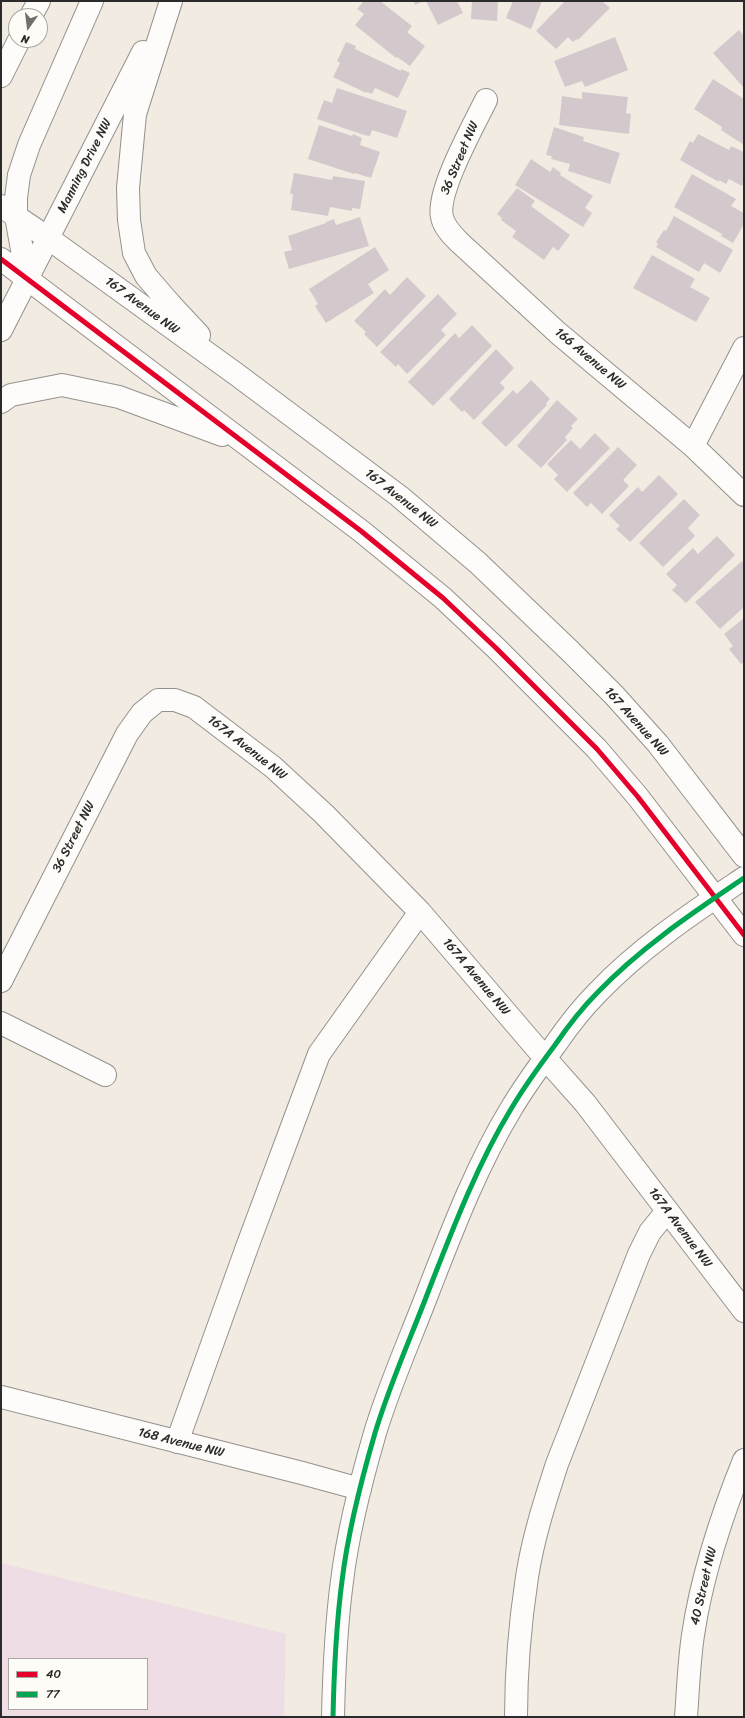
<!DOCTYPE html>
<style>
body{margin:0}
#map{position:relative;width:745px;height:1718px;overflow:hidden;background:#f2ebe1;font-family:Sriracha,sans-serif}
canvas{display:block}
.frame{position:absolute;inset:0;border:2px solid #2b2b2b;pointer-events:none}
.legend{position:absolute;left:8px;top:1658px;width:140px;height:52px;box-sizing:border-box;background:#fdfcf7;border:1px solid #a9a8a5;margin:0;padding:5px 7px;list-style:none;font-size:12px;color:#2b2b2b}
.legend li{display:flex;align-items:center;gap:8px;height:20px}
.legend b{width:20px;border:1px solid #a9a8a5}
.north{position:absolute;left:8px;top:8px;width:40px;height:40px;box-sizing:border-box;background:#fdfcf7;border:1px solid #a9a8a5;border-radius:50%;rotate:194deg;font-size:11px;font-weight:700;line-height:16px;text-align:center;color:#2b2b2b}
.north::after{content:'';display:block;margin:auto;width:14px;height:18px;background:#716e6b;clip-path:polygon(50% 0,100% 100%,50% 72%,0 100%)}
</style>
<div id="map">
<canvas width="745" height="1718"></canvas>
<div class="frame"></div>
<ul class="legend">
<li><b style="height:5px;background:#e4002b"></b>40</li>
<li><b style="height:5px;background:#00a651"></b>77</li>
</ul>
<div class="north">N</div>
</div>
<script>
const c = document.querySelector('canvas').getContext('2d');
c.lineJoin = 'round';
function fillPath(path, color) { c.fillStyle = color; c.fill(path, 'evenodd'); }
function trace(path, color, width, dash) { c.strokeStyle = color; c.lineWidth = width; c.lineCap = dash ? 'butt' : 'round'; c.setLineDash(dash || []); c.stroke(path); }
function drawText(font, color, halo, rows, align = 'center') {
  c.font = font + ' Sriracha,sans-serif'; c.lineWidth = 3; c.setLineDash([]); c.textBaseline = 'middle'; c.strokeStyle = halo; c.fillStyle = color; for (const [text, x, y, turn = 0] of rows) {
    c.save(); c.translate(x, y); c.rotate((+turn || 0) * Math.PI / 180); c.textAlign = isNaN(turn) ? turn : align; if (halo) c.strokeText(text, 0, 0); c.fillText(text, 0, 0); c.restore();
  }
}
fillPath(new Path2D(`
 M 1,1563 L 286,1634 L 284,1717 L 1,1717 ZM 9,1659 L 147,1659 L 147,1709 L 9,1709 Z`), '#efdde6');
fillPath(new Path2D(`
 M 364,1 L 380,1 L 412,26 L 407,32 L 425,46 L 410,66 L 397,57 L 396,58 L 355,25 L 364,14 L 357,9 Z
 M 414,1 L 423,1 L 415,5 Z
 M 426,1 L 457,1 L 463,13 L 438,25 Z
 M 472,1 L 498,1 L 497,21 L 471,19 Z
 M 513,1 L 542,1 L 531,29 L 506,18 Z
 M 565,1 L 602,1 L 610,8 L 578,40 L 577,39 L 573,42 L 568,37 L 556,49 L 536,31 Z
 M 739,30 L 744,36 L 744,88 L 713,53 Z
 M 615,37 L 628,70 L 585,87 L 582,81 L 565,87 L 554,61 Z
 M 346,42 L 356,46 L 355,49 L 401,71 L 401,69 L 410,73 L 398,98 L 375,88 L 372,94 L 367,92 L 366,93 L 333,77 L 340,63 L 337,61 Z
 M 713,79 L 744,99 L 744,145 L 721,130 L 722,127 L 694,109 Z
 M 337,88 L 407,111 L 397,138 L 372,130 L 370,136 L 364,135 L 317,119 L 324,100 L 332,103 Z
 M 582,92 L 628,97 L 626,113 L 631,114 L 629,134 L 559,125 L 562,96 L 582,99 Z
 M 319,125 L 352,136 L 353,134 L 362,138 L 360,145 L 380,152 L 371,178 L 355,173 L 354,174 L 308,159 Z
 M 554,127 L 584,137 L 583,141 L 620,153 L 610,184 L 568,171 L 570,164 L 551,159 L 552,156 L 546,155 Z
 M 698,134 L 729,150 L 731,146 L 744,152 L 744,181 L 742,186 L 729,179 L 726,184 L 719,180 L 719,182 L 680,160 L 690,141 L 693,143 Z
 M 531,159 L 550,172 L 553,167 L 561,173 L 560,175 L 593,196 L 585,208 L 592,213 L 583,227 L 515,185 Z
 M 294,173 L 332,180 L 333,176 L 365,181 L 360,209 L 352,208 L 352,211 L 330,207 L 328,216 L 291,210 L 293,194 L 290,194 Z
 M 692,174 L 736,199 L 731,206 L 744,213 L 744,224 L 733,243 L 721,236 L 722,234 L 674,207 Z
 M 517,188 L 535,201 L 531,206 L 570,235 L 558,251 L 553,247 L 544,260 L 512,237 L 516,231 L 501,220 L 502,218 L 497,214 Z
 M 674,216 L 733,250 L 720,273 L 704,263 L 699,272 L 656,247 L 658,244 L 656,242 L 664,230 L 666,231 Z
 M 360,217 L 369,246 L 289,269 L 284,252 L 292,250 L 288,236 L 326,223 L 326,222 L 334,219 L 336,225 Z
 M 375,247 L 389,270 L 368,284 L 374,293 L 326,323 L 315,306 L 318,304 L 309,289 Z
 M 652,255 L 695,279 L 690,287 L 710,298 L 696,322 L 633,288 Z
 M 407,277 L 426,296 L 377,347 L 364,334 L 366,332 L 354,321 L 385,289 L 390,295 Z
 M 438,294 L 457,314 L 441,330 L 446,335 L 407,374 L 398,364 L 396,367 L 380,352 Z
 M 472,325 L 492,346 L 433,406 L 408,382 L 455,333 L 459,338 Z
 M 496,349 L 514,368 L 500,383 L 505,388 L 474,420 L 464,410 L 462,412 L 449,399 Z
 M 531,380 L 550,399 L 546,403 L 547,405 L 506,447 L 481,423 L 513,390 L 517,394 Z
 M 557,400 L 578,419 L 571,426 L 573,428 L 565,437 L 567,440 L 541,468 L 517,446 Z
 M 595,433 L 610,448 L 567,492 L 554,479 L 558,475 L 547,464 L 571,440 L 580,449 Z
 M 618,447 L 637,465 L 623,480 L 629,486 L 602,514 L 591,503 L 587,507 L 573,493 Z
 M 659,475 L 678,494 L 630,542 L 616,529 L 620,526 L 609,515 L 638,487 L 642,492 Z
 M 684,499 L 700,515 L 688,528 L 695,536 L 663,567 L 639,543 Z
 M 717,536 L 735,555 L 686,603 L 672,590 L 677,585 L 666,574 L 693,548 L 698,554 Z
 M 742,561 L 744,564 L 744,607 L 720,629 L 695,602 Z
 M 744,618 L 744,662 L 741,664 L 729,649 L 733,646 L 724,634 Z`), '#d3c9cd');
const minor = new Path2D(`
 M 486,100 C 474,125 436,192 442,217 C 444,227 452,235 459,242 L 558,333 L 693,446 L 744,495
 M 693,446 L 744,348
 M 1,981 L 127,734 L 142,713 L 158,700 L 175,700 L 194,707 L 273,767 L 324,814 L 420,912 L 545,1058 L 585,1103 L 744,1311
 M 1,1023 L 105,1075
 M 1,1397 L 302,1473 L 360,1489
 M 177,1442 L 247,1247 L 319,1054 L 420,912
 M 333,1717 C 334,1671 336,1626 342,1581 C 348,1531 361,1481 375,1433 C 390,1383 412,1335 430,1287 C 453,1228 478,1163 511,1109 C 524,1087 540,1065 555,1045 C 568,1026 582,1008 598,992 C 641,947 694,912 744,878
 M 516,1717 C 516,1670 520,1623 527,1577 C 533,1538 545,1501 557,1464 L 639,1254 L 650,1232 L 667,1211
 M 686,1717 C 688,1690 689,1662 693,1635 C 702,1574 721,1517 744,1460`);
const major = new Path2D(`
 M 171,1 L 135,114 L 128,188 L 129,220 L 134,253 L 146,276 L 171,305 L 199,335
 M 31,16 L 39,1
 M 1,76 L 19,40
 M 1,206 L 48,238 L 236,374 L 399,496 L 478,563 L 570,651 L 614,695 L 658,744 L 744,856
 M 1,259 L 361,531 L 443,598 L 496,648 L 597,749 L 638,797 L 744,935
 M 27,278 L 16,216 L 16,198 L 19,175 L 29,145 L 92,1
 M 1,330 L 143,52
 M 1,402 L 11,395 L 62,385 L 119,397 L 222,435`);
trace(minor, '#94918c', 24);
trace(major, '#94918c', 24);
trace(minor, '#fdfcfa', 22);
trace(major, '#fdfcfa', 22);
trace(new Path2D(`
 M 1,259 L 361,531 L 443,598 L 496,648 L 597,749 L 638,797 L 744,935`), '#e4002b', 5);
trace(new Path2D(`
 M 333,1717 C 334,1671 336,1626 342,1581 C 348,1531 361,1481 375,1433 C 390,1383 412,1335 430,1287 C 453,1228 478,1163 511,1109 C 524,1087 540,1065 555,1045 C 568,1026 582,1008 598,992 C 641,947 694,912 744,878`), '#00a651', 5);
drawText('13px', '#2b2b2b', '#fdfcf7', [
 ["36 Street NW",460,158,-67],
 ["Manning Drive NW",85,166,-63],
 ["167 Avenue NW",142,306,36],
 ["166 Avenue NW",590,359,40],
 ["167 Avenue NW",401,499,38],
 ["167 Avenue NW",636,722,48],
 ["167A Avenue NW",247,748,38],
 ["36 Street NW",74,837,-63],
 ["167A Avenue NW",476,977,50],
 ["167A Avenue NW",680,1228,53],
 ["168 Avenue NW",181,1443,14],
 ["40 Street NW",704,1586,-77]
]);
</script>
